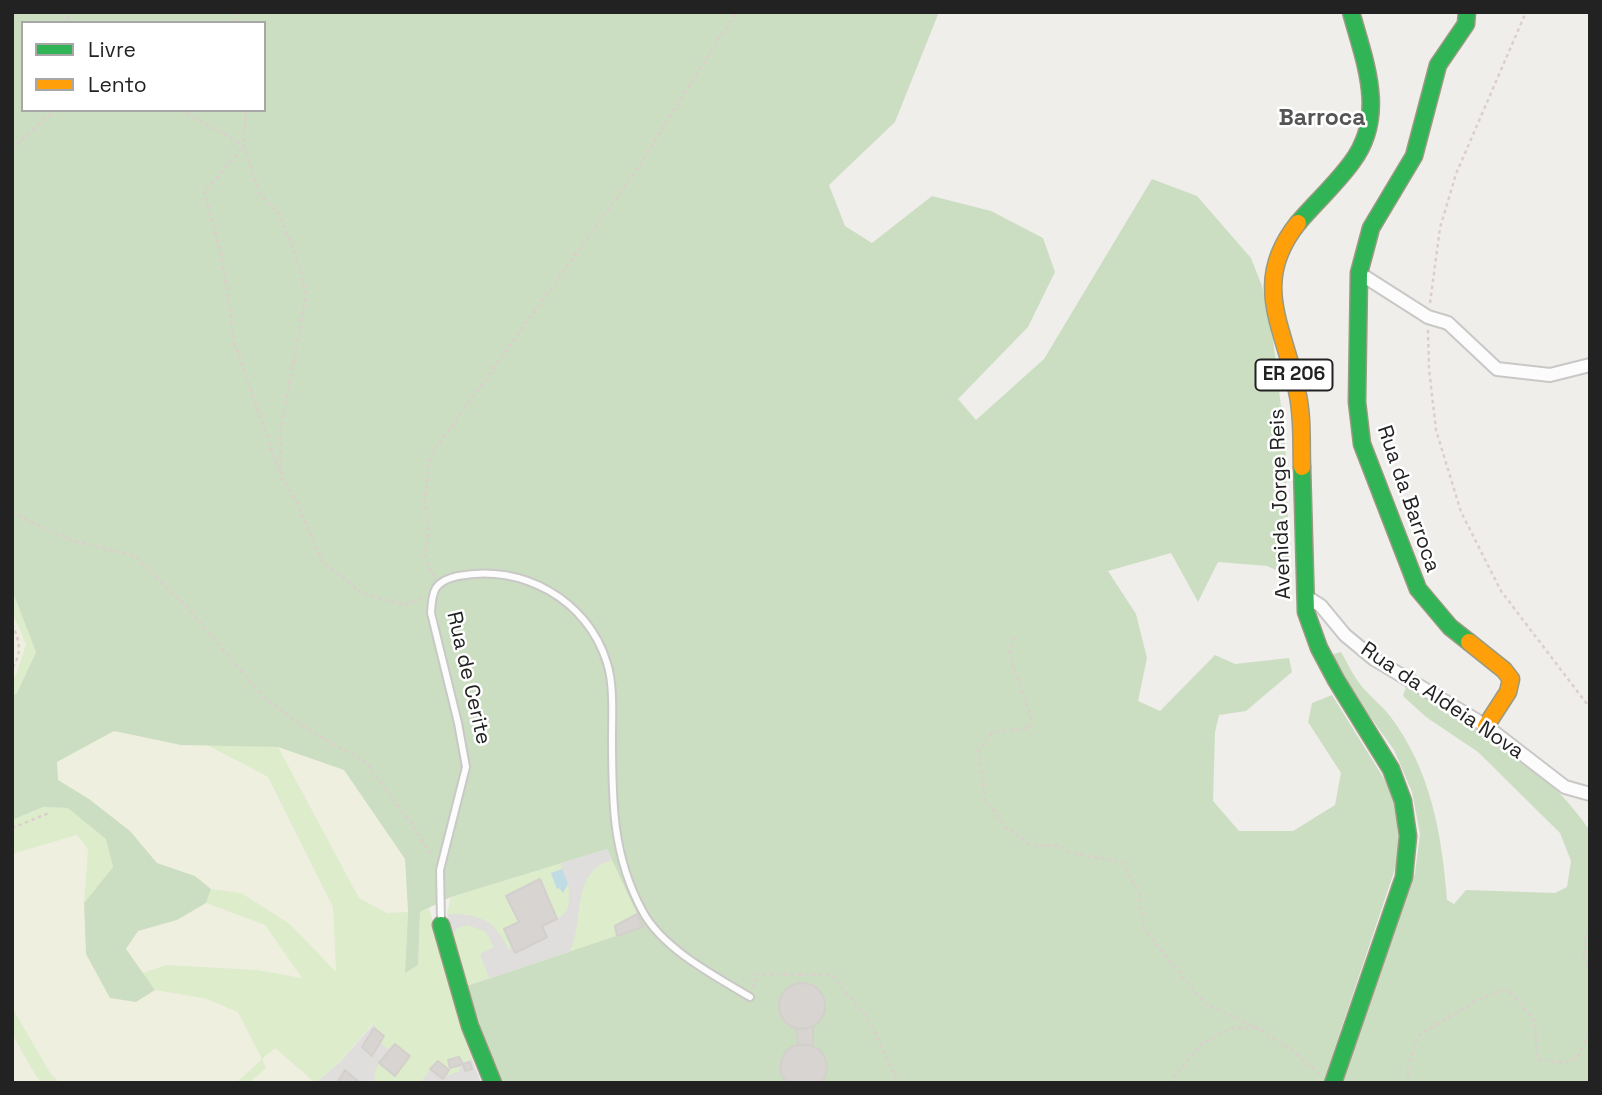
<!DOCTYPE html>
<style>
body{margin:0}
#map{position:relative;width:1602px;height:1095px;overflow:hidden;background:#f0eeeb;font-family:"Space Grotesk",sans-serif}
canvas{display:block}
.frame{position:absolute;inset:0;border:14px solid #222;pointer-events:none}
.legend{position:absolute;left:21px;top:21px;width:245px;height:91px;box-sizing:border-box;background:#fff;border:2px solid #a7a7a7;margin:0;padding:9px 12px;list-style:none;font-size:21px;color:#222}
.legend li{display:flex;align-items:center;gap:14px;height:35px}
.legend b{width:35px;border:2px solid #a7a7a7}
</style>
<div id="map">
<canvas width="1602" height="1095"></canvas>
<div class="frame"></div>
<ul class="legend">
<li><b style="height:9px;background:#30b455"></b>Livre</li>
<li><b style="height:9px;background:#ff9f0a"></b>Lento</li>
</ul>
</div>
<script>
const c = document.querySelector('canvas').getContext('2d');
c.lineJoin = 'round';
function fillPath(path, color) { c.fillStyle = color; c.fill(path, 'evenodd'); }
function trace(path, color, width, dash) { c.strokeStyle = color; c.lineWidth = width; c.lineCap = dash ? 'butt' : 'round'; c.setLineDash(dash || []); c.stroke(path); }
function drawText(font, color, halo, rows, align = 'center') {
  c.font = font + ' "Space Grotesk",sans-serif'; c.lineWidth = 5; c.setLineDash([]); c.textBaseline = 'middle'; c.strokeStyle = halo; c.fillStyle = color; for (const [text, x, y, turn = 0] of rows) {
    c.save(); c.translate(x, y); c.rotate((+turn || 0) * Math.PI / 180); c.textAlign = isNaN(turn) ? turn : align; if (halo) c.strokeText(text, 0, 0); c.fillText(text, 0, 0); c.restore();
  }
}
fillPath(new Path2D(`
 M 607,849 L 643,927 L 467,986 L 447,914 L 451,897 Z
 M 377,1020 L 467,1046 L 481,1083 L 315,1083 L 340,1062 Z`), '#dfdedc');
fillPath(new Path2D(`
 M 12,612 L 26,644 L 15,675 L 12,678 Z
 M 114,731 L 181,745 L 207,745 L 267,777 L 333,907 L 336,973 L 290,924 L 241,893 L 211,889 L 195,876 L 157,863 L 130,831 L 89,799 L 58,780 L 57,762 Z
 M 278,747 L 344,770 L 405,859 L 408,912 L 387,913 L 359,898 Z
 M 76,835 L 88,849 L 84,903 L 86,953 L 136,1002 L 155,990 L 207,999 L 238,1011 L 262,1058 L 275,1048 L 314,1083 L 249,1083 L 266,1068 L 262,1059 L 236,1083 L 60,1083 L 50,1073 L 12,1007 L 12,854 Z
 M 206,903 L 265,925 L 303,978 L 258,970 L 166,965 L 143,973 L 126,949 L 138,931 L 177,920 Z
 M 12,1034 L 35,1076 L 42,1083 L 12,1083 Z`), '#efefdf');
fillPath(new Path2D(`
 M 12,590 L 36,652 L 17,693 L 12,696 L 12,678 L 16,675 L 26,644 L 12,612 Z
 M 207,745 L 278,747 L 359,898 L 387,913 L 408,912 L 405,972 L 418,965 L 420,912 L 429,908 L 472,1060 L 463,1062 L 459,1057 L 448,1060 L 450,1068 L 460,1067 L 460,1071 L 444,1077 L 449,1070 L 437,1061 L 420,1083 L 374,1083 L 375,1072 L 379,1063 L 395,1076 L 410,1056 L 395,1044 L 390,1050 L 380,1043 L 384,1036 L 374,1028 L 375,1021 L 340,1062 L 315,1083 L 275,1048 L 262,1059 L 266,1068 L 249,1083 L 236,1083 L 262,1059 L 238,1012 L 207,999 L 155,990 L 143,973 L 166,965 L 258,970 L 302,978 L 265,925 L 206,903 L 211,889 L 241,893 L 290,924 L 336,972 L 333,907 L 268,777 Z
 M 43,807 L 69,808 L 107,839 L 113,867 L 84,903 L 88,849 L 77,835 L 12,854 L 12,820 Z
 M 612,860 L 637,914 L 615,926 L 617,936 L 570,952 C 585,919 570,872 612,860 Z
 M 561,863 L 562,869 L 551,873 L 565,885 L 568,884 C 570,897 571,913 557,919 L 540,879 L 507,896 L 519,922 L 504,930 L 512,947 L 509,950 C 494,919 480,914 447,914 L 451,897 Z
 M 468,925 L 486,932 L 494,947 L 480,954 L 489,978 L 467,986 L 453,936 L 456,929 Z
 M 12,1007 L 50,1073 L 60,1083 L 42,1083 L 36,1076 L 12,1034 Z`), '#ddeccb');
fillPath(new Path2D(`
 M 12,12 L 939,12 L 895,122 L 829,185 L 845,226 L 872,243 L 932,196 L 991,211 L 1043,238 L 1055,272 L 1028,327 L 958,399 L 976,420 L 1044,359 L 1152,179 L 1197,196 L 1251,258 L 1262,286 L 1273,339 L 1285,440 L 1290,576 L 1267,566 L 1218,562 L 1198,602 L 1171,553 L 1108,571 L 1136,614 L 1147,658 L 1138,701 L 1160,711 L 1215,655 L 1235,664 L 1289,658 L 1292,672 L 1246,711 L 1219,715 L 1215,732 L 1213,801 L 1239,831 L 1293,831 L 1335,805 L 1341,773 L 1308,722 L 1312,703 L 1332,695 L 1396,798 L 1399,857 L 1323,1083 L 502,1083 L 492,1062 L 467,986 L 643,927 L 607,849 L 451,897 L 420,912 L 418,965 L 405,973 L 408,912 L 405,859 L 344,770 L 278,747 L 181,745 L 114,731 L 57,762 L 58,780 L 89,799 L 130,831 L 157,863 L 195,876 L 211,889 L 206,903 L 177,920 L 138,931 L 126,949 L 155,990 L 136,1002 L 110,998 L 86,954 L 84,903 L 113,867 L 106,839 L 68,808 L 43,807 L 12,820 L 12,696 L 17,693 L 36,652 L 12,590 ZM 23,23 L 264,23 L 264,110 L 23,110 Z
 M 1341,652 C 1348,664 1354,678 1364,689 C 1372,698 1382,706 1390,716 C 1431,770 1442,835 1447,900 L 1454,904 L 1466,890 L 1555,893 L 1567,887 L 1571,861 L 1560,833 L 1478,752 L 1426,717 L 1403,696 L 1406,687 C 1435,703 1465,717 1492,735 C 1528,760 1566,795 1590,831 L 1590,1083 L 1342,1083 L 1415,873 L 1420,834 L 1412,792 L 1394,750 L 1340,675 L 1330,655 Z`), '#cbdec1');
fillPath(new Path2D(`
 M 562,869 L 568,884 L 563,893 L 559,888 L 557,889 L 551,873 Z`), '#bfdbe3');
const building = new Path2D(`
 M 540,879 L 557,919 L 542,926 L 547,937 L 515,953 L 504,929 L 519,922 L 506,896 Z
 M 637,914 L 643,927 L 617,936 L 615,926 Z
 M779 1006a23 23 0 1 1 46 0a23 23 0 1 1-46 0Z
 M 813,1027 L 813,1046 L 798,1045 L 797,1029 Z
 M 374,1028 L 384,1036 L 372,1056 L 362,1047 Z
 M 395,1044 L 410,1056 L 395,1076 L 379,1063 Z
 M 807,1044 L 820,1050 L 825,1058 L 827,1067 L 825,1077 L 821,1083 L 787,1083 L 782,1076 L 780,1066 L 785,1052 L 793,1046 Z
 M 459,1057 L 463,1064 L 450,1068 L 448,1060 Z
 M 438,1061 L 449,1070 L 443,1079 L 430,1069 Z
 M 470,1062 L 472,1069 L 465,1071 L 463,1064 Z
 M 345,1070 L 360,1083 L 337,1083 Z`);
fillPath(building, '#d7d4d2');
trace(building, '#d3d0cc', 2);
const lane = new Path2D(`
 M 441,923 L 440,870 L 466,767 L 458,723 L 431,613 C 432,591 434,581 458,576 C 522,563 588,600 607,663 C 614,684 612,716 612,737 C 612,800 612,856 643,912 C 663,949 715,976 750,997`);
const street = new Path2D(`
 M 1359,273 L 1428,317 L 1448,323 L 1497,369 L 1550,375 L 1590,365
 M 1304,595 L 1321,606 L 1345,635 L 1374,659 L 1486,726 L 1565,787 L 1590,794`);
const fast = new Path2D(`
 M 1467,12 L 1466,24 L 1438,65 L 1414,156 L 1371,228 L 1359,273 L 1357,402 L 1362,444 L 1418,589 L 1450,627 L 1469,642
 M 1298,223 C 1316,202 1336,184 1352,162 C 1387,115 1365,63 1351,12
 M 1302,467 L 1306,612 L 1319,648 L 1336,680 L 1391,769 L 1403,801 L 1408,836 L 1404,877 L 1333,1083
 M 441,925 L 470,1026 L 493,1083`);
const slow = new Path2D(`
 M 1298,223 C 1250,283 1284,326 1297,391 C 1303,416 1301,442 1302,467
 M 1469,642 L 1504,670 L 1511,679 L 1508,692 L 1486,726`);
trace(lane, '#c9c8c7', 10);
trace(street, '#c9c8c7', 16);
trace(fast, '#999a82', 19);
trace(slow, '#999a82', 19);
trace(new Path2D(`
 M 61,12 L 74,23
 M 237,12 L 239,23
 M 181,110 L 244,146 L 204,192 L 221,253 L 235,344 L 280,474
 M 246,110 L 244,146 L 260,194 L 279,213 L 298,262 L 306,295 L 281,428 L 281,477 L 295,499 L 323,562 L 362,593 L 404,605 L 422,599
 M 12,149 L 55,110
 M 1430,303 L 1440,228 L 1456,174 L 1526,12
 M 1428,330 L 1429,369 L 1436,430 L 1461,512 L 1501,591 L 1590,708
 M 12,511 L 31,522 L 71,540 L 135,556 L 187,607 L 263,697 L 306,728 L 365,762 L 412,824 L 433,858
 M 435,577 L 425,559 L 428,532 L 425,497 L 430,456 L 633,175 L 736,12
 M 12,624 C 19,639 23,653 12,668
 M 1014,637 L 1009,654 L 1031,718 L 1029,728 L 992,732 L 979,750 L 985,799 L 1006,827 L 1032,846 L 1058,845 L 1071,853 L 1122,862 L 1139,893 L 1144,929 L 1205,1004 L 1258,1028 L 1291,1050 L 1319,1074
 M 12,828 L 49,813
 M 1590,932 L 1585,934 L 1584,959 L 1590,969
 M 753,988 L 756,974 L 832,975 L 871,1023 L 898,1083
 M 1169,1083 L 1202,1044 L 1232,1028 L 1255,1028
 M 1408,1083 L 1408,1067 L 1418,1036 L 1477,1000 L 1508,989 L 1535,1022 L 1537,1059 L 1563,1063 L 1578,1057 L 1590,1033`), '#dccecd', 2.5, [3.5, 3.5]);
trace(lane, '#fdfcfc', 6);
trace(street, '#fdfcfc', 12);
trace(fast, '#30b455', 16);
trace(slow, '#ff9f0a', 16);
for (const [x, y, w] of [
 [1294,375,77]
]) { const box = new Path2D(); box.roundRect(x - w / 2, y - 15.5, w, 31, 5); c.fillStyle = '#fff'; c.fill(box); trace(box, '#222', 2); }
drawText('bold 19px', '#222', null, [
 ["ER 206",1294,375]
]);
drawText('21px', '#222', '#fff', [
 ["Rua da Barroca",1408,499,71],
 ["Avenida Jorge Reis",1281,504,-92],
 ["Rua de Cerite",468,678,77],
 ["Rua da Aldeia Nova",1442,701,34]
]);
drawText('bold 23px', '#555', '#fff', [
 ["Barroca",1322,119]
]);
</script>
